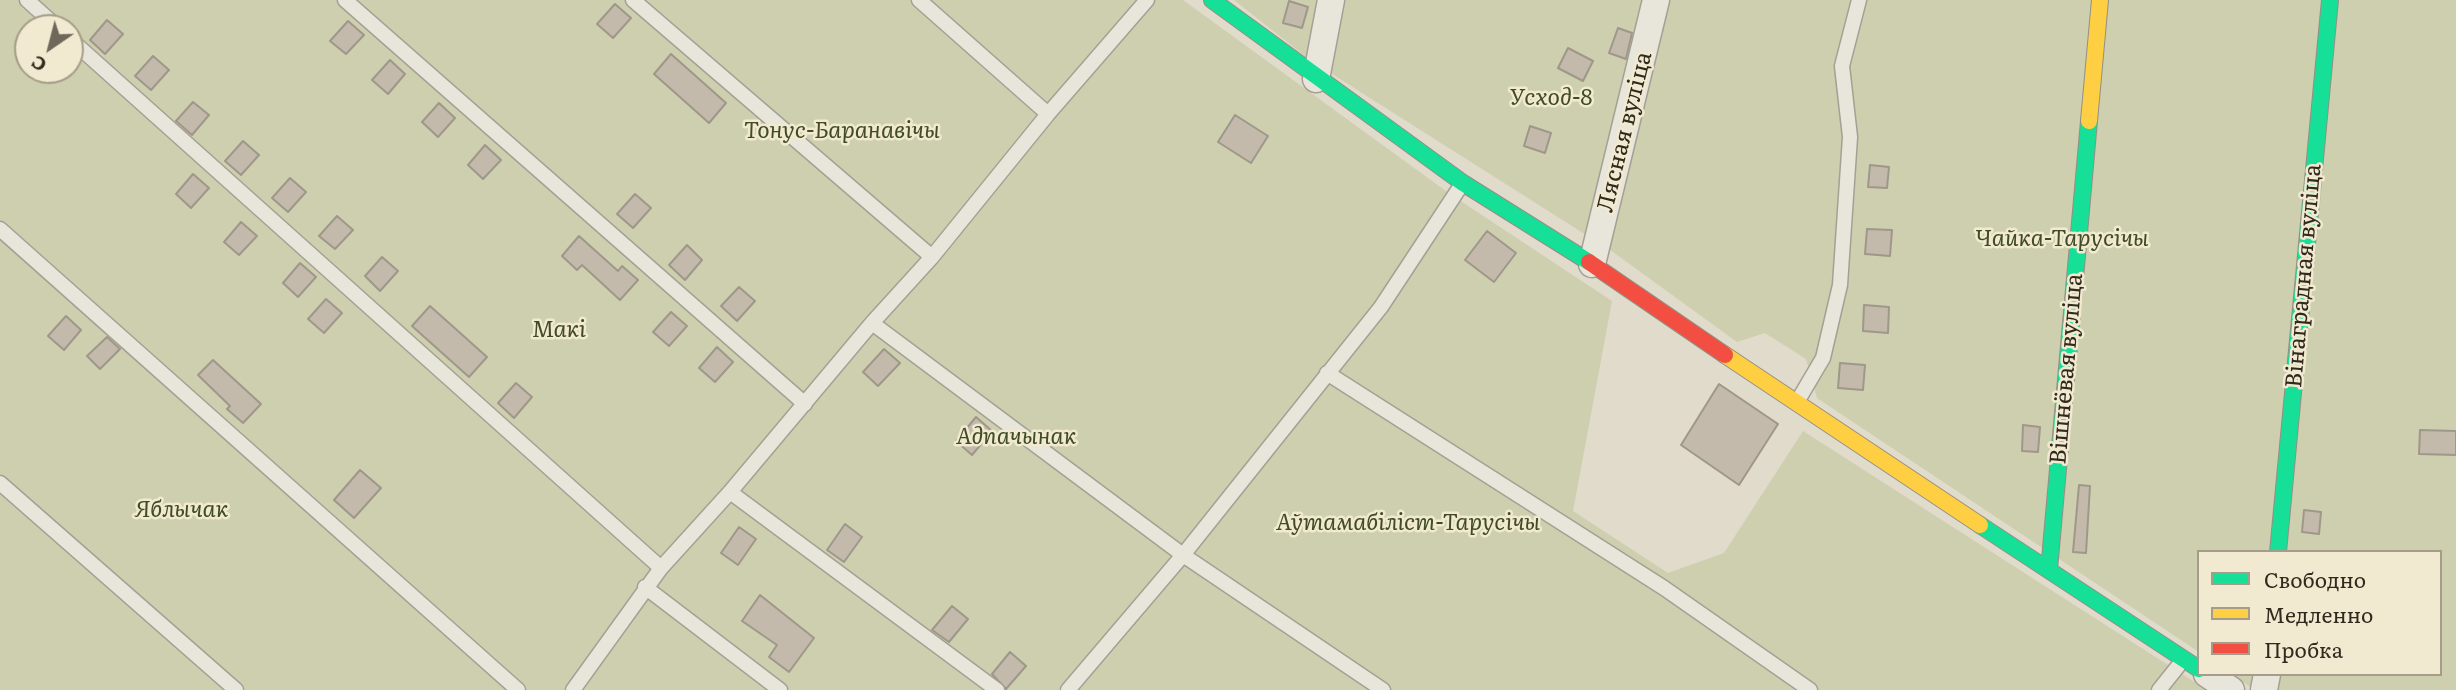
<!DOCTYPE html>
<meta charset="utf-8">
<style>
body{margin:0}
#map{position:relative;width:2456px;height:690px;overflow:hidden;background:#e0dbca;font-family:Literata,serif}
canvas{display:block}
.legend{position:absolute;left:2197px;top:550px;width:245px;height:126px;box-sizing:border-box;background:#f1ead0;border:2px solid #a59d89;margin:0;padding:9px 12px;list-style:none;font-size:21px;color:#32291e}
.legend li{display:flex;align-items:center;gap:14px;height:35px}
.legend b{width:35px;border:2px solid #a59d89}
.north{position:absolute;left:14px;top:14px;width:70px;height:70px;box-sizing:border-box;background:#f1ead0;border:2px solid #a59d89;border-radius:50%;rotate:215deg;font-size:19px;font-weight:700;line-height:28px;text-align:center;color:#32291e}
.north::after{content:'';display:block;margin:auto;width:24px;height:32px;background:#6f675a;clip-path:polygon(50% 0,100% 100%,50% 72%,0 100%)}
</style>
<div id="map">
<canvas width="2456" height="690"></canvas>
<ul class="legend">
<li><b style="height:9px;background:#16e098"></b>Свободно</li>
<li><b style="height:9px;background:#ffcf43"></b>Медленно</li>
<li><b style="height:9px;background:#f24e42"></b>Пробка</li>
</ul>
<div class="north">С</div>
</div>
<script>
const c = document.querySelector('canvas').getContext('2d');
c.lineJoin = 'round';
function fillPath(path, color) { c.fillStyle = color; c.fill(path, 'evenodd'); }
function trace(path, color, width, dash) { c.strokeStyle = color; c.lineWidth = width; c.lineCap = dash ? 'butt' : 'round'; c.setLineDash(dash || []); c.stroke(path); }
function drawText(font, color, halo, rows, align = 'center') {
  c.font = font + ' Literata,serif'; c.lineWidth = 5; c.setLineDash([]); c.textBaseline = 'middle'; c.strokeStyle = halo; c.fillStyle = color; for (const [text, x, y, turn = 0] of rows) {
    c.save(); c.translate(x, y); c.rotate((+turn || 0) * Math.PI / 180); c.textAlign = isNaN(turn) ? turn : align; if (halo) c.strokeText(text, 0, 0); c.fillText(text, 0, 0); c.restore();
  }
}
fillPath(new Path2D(`
 M 0,0 L 1183,0 L 1450,194 L 1612,301 L 1573,511 L 1668,573 L 1724,553 L 1803,431 L 2207,690 L 0,690 ZM 28,28 L 70,28 L 70,70 L 28,70 Z
 M 1234,0 L 2456,0 L 2456,690 L 2255,690 L 2231,674 L 2440,674 L 2440,552 L 2199,552 L 2199,652 L 1817,398 L 1806,359 L 1765,333 L 1737,342 L 1613,252 L 1310,60 Z`), '#cdcfae');
const building = new Path2D(`
 M 1289,1 L 1308,7 L 1302,28 L 1283,23 Z
 M 615,4 L 631,18 L 613,38 L 597,24 Z
 M 107,20 L 123,34 L 105,54 L 90,40 Z
 M 348,21 L 364,35 L 346,54 L 330,41 Z
 M 1618,28 L 1632,33 L 1626,59 L 1609,53 Z
 M 1568,48 L 1593,61 L 1583,81 L 1558,68 Z
 M 671,54 L 726,103 L 709,123 L 654,74 Z
 M 153,56 L 169,70 L 151,90 L 135,76 Z
 M 390,60 L 405,74 L 388,94 L 372,80 Z
 M 193,102 L 209,115 L 192,135 L 176,121 Z
 M 439,103 L 455,118 L 438,137 L 422,122 Z
 M 1235,115 L 1268,136 L 1251,163 L 1218,142 Z
 M 1530,126 L 1551,133 L 1545,153 L 1524,146 Z
 M 243,141 L 259,155 L 241,175 L 225,161 Z
 M 485,145 L 501,160 L 483,179 L 468,165 Z
 M 1870,165 L 1889,167 L 1887,188 L 1868,187 Z
 M 193,174 L 209,188 L 191,208 L 176,194 Z
 M 290,178 L 306,192 L 288,212 L 272,198 Z
 M 635,194 L 651,208 L 633,228 L 617,214 Z
 M 337,216 L 353,230 L 335,249 L 319,236 Z
 M 241,222 L 257,236 L 239,255 L 224,242 Z
 M 1867,229 L 1892,230 L 1890,256 L 1865,254 Z
 M 1487,231 L 1516,253 L 1494,282 L 1465,260 Z
 M 579,236 L 618,271 L 622,266 L 638,280 L 620,300 L 582,265 L 577,270 L 562,256 Z
 M 687,245 L 702,260 L 685,280 L 669,265 Z
 M 382,257 L 398,271 L 380,291 L 365,276 Z
 M 300,263 L 316,277 L 298,297 L 283,283 Z
 M 739,287 L 755,301 L 737,321 L 721,306 Z
 M 326,299 L 342,313 L 324,333 L 308,319 Z
 M 1864,305 L 1889,307 L 1888,333 L 1863,331 Z
 M 430,306 L 487,357 L 469,377 L 412,326 Z
 M 671,312 L 687,326 L 669,346 L 653,332 Z
 M 66,316 L 81,330 L 64,350 L 48,336 Z
 M 107,337 L 120,349 L 100,369 L 87,356 Z
 M 717,347 L 733,362 L 715,382 L 699,368 Z
 M 884,349 L 900,363 L 878,386 L 863,372 Z
 M 213,360 L 261,404 L 243,423 L 227,409 L 230,406 L 198,375 Z
 M 1840,363 L 1865,365 L 1863,390 L 1838,388 Z
 M 516,383 L 532,397 L 514,418 L 498,403 Z
 M 1719,384 L 1778,424 L 1739,485 L 1681,445 Z
 M 976,417 L 992,431 L 972,455 L 956,441 Z
 M 2023,425 L 2040,427 L 2038,452 L 2022,451 Z
 M 2420,430 L 2456,431 L 2456,455 L 2419,454 Z
 M 360,470 L 381,488 L 354,518 L 334,500 Z
 M 2079,485 L 2090,486 L 2086,553 L 2073,552 Z
 M 2304,510 L 2321,512 L 2319,534 L 2302,532 Z
 M 845,524 L 862,537 L 844,562 L 827,550 Z
 M 739,527 L 756,539 L 738,565 L 721,553 Z
 M 760,595 L 814,638 L 789,672 L 769,657 L 777,645 L 742,621 Z
 M 952,606 L 968,619 L 949,642 L 932,630 Z
 M 1010,652 L 1026,666 L 1006,689 L 992,674 Z`);
fillPath(building, '#c3baab');
trace(building, '#9f978a', 2);
const lane = new Path2D(`
 M 27,0 L 58,28
 M 345,0 L 805,404
 M 633,0 L 932,257
 M 919,0 L 1048,114
 M 70,39 L 661,568
 M 0,229 L 518,690
 M 872,323 L 1183,555 L 1383,690
 M 1327,373 L 1664,588 L 1810,690
 M 1797,402 L 1823,358 L 1840,285 L 1850,137 L 1842,66 L 1859,0
 M 0,483 L 236,690
 M 730,492 L 997,690
 M 645,587 L 780,690
 M 573,690 L 661,568 L 730,492 L 872,323 L 932,257 L 1048,114 L 1147,0
 M 1068,690 L 1183,555 L 1381,307 L 1462,184
 M 2159,690 L 2183,660`);
const street = new Path2D(`
 M 1316,79 L 1331,0
 M 1592,264 L 1656,0
 M 2207,674 L 2231,690
 M 2264,690 L 2267,674`);
const fast = new Path2D(`
 M 1212,0 L 1463,183 L 1589,262
 M 1980,525 L 2199,669
 M 2278,552 L 2330,0
 M 2049,570 L 2089,121`);
const slow = new Path2D(`
 M 2089,121 L 2100,0
 M 1725,355 L 1980,525`);
const jam = new Path2D(`
 M 1589,262 L 1725,355`);
trace(lane, '#a5a094', 17);
trace(street, '#a5a094', 29);
trace(fast, '#948f84', 18);
trace(slow, '#948f84', 18);
trace(jam, '#948f84', 18);
trace(lane, '#e8e5db', 14);
trace(street, '#e8e5db', 26);
trace(fast, '#16e098', 16);
trace(slow, '#ffcf43', 16);
trace(jam, '#f24e42', 16);
drawText('italic 23px', '#404c26', '#f1ead0', [
 ["Усход-8",1551,98],
 ["Тонус-Баранавічы",842,131],
 ["Чайка-Тарусічы",2062,239],
 ["Макі",559,330],
 ["Адпачынак",1016,437],
 ["Яблычак",181,510],
 ["Аўтамабіліст-Тарусічы",1408,523]
]);
drawText('23px', '#32291e', '#f1ead0', [
 ["Лясная вуліца",1625,132,-76],
 ["Вінаградная вуліца",2304,276,-85],
 ["Вішнёвая вуліца",2067,369,-85]
]);
</script>
